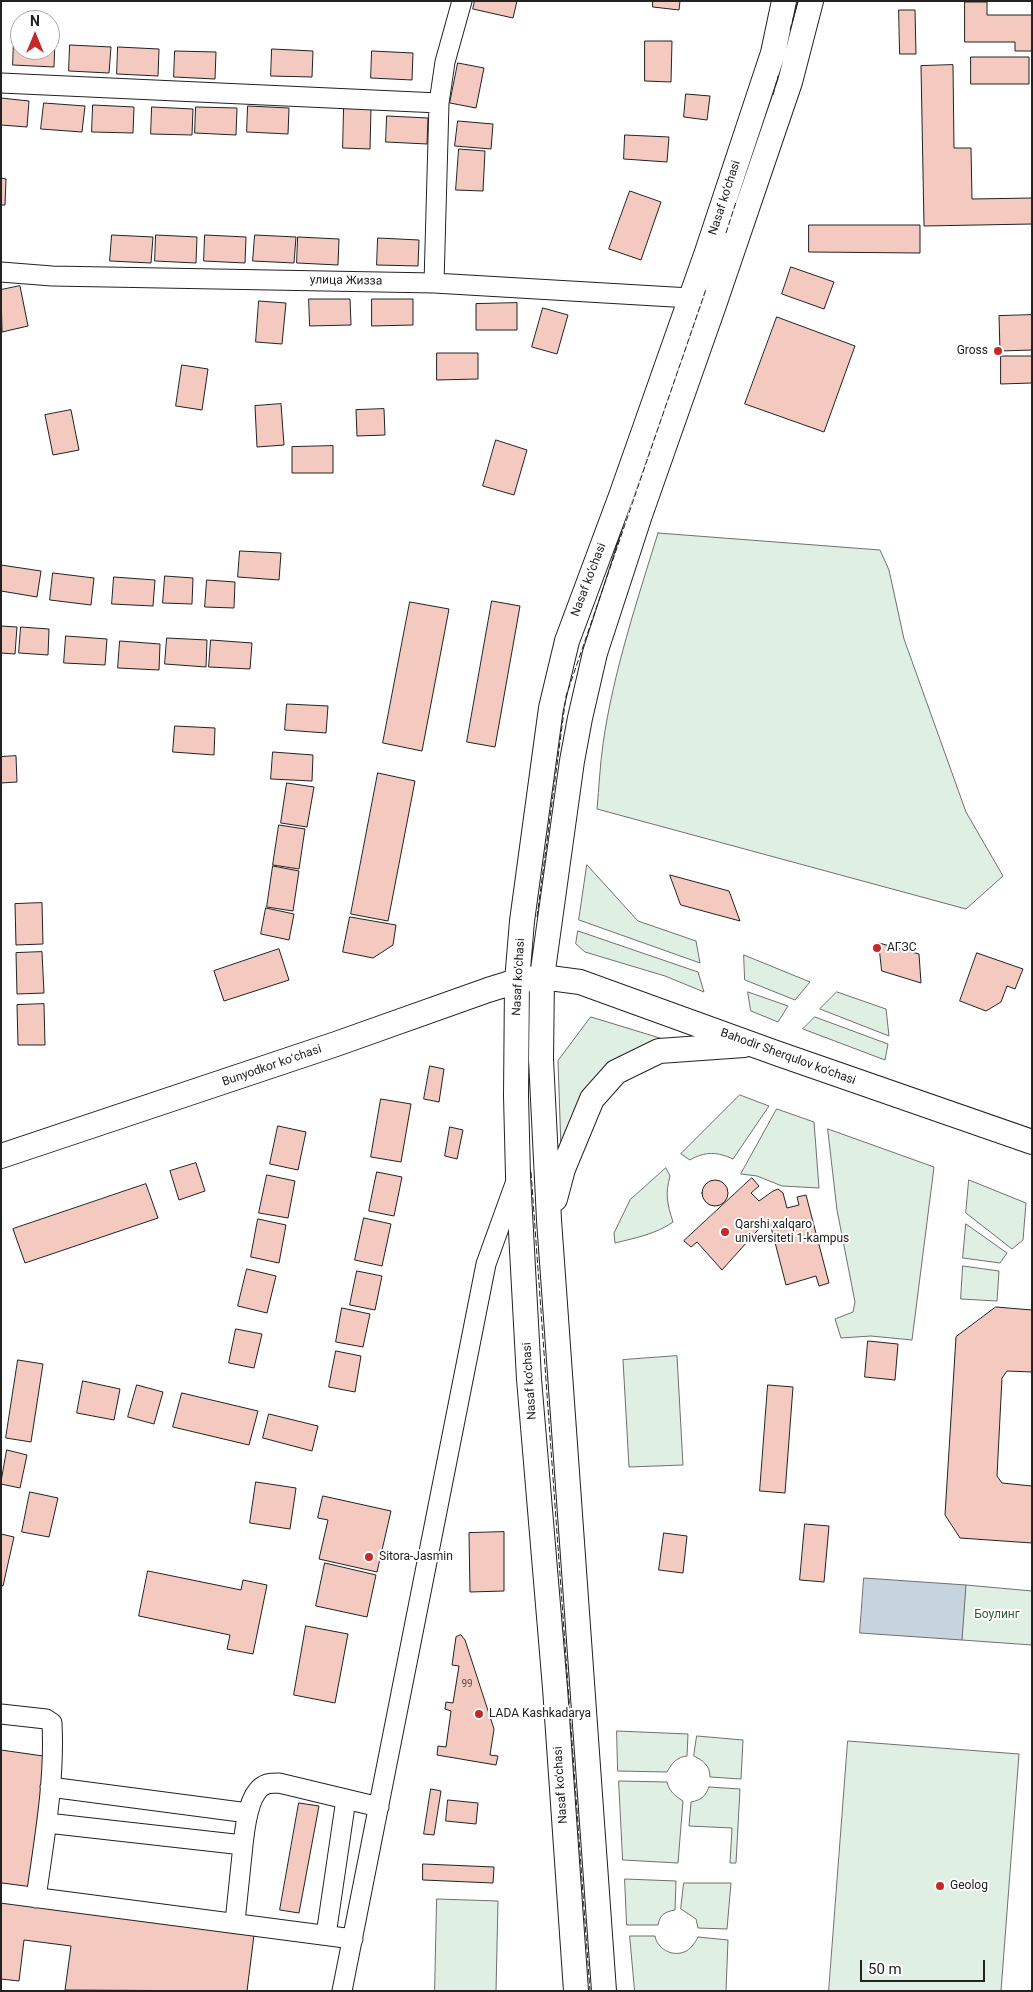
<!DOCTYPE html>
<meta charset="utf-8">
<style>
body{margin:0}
#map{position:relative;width:1033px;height:1992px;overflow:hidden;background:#fff;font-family:Roboto,sans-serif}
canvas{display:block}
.frame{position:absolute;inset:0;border:2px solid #222;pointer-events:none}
.north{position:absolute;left:10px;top:10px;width:50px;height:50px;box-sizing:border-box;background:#fff;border:1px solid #a7a7a7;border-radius:50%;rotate:0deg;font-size:14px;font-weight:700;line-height:20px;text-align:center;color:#222}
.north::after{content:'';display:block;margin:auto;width:18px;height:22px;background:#c62828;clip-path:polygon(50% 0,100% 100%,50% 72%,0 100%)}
.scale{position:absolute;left:860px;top:1960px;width:125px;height:22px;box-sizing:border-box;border:2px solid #222;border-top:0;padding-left:6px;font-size:15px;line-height:18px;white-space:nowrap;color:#222;-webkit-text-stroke:4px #fff;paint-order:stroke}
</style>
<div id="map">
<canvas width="1033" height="1992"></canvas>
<div class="frame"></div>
<div class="north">N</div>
<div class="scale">50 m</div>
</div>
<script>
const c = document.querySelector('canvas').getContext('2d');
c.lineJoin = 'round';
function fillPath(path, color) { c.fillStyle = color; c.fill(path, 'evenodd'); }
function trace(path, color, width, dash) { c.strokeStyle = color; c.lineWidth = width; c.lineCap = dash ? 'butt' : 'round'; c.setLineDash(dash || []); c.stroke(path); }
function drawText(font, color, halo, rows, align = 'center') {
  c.font = font + ' Roboto,sans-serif'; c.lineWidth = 4; c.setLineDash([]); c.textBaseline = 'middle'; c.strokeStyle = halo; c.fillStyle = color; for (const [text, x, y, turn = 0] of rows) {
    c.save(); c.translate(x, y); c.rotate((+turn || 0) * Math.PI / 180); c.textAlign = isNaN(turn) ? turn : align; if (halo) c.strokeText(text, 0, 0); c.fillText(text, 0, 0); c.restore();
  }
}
const green = new Path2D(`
 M 658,533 L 880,550 L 889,570 L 904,639 L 966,812 L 1003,876 L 966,909 L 597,809 C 599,787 600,765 603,744 C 613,673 637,601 658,533 Z
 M 587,865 L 638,921 L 696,941 L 700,963 L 579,920 Z
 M 578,931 L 698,972 L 704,992 L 665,976 L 585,952 L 576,944 Z
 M 744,955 L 810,982 L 795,1000 L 745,980 Z
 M 748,992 L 788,1006 L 778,1022 L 751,1011 Z
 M 837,992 L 886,1009 L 889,1036 L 820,1009 Z
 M 591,1017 L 673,1042 L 640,1051 L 561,1149 L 558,1061 Z
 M 815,1017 L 888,1044 L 885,1060 L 803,1029 Z
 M 740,1095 L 769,1106 L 733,1159 C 718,1152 705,1151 690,1160 L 681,1154 Z
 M 777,1109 L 814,1122 L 819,1188 L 782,1186 L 757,1176 L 741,1174 Z
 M 828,1129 L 934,1167 L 912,1340 L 871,1336 L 841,1338 L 835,1319 L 853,1312 L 855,1302 L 837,1210 Z
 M 666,1168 L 670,1176 C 665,1195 667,1203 673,1222 C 656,1234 635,1238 615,1243 L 614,1233 L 630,1200 Z
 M 969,1180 L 1026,1203 L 1023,1240 L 1012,1249 L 966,1213 Z
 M 966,1224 L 1007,1253 L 1000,1263 L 963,1258 Z
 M 963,1266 L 999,1271 L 997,1301 L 961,1299 Z
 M 677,1356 L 683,1465 L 629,1467 L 623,1360 Z
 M 966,1585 L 1032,1591 L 1032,1645 L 962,1640 Z
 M 617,1731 L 688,1734 L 687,1756 C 677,1757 672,1763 667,1772 L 618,1771 Z
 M 697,1736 L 743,1740 L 741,1779 L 710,1777 C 710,1766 704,1761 694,1756 Z
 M 848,1741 L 1019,1754 L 1001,1991 L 829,1991 Z
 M 619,1781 L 667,1782 C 669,1791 675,1796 683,1801 L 678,1863 L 623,1860 Z
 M 709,1787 L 740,1789 L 736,1863 L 730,1863 L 732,1828 L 689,1826 L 691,1802 C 701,1800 705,1797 709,1787 Z
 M 625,1879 L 676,1881 L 675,1910 C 664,1912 660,1915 658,1925 L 627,1925 Z
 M 684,1883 L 731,1883 L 727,1929 L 698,1928 L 696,1919 L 681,1909 Z
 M 437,1899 L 498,1901 L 496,1991 L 435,1991 Z
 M 630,1936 L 655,1936 C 657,1948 671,1957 684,1952 C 690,1950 695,1943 698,1937 L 728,1940 L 726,1991 L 635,1991 Z`);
fillPath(green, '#e0efe3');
trace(green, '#6f6f6f', 1);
const water = new Path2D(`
 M 864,1578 L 966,1585 L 962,1640 L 860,1633 Z`);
fillPath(water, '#c7d3dd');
trace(water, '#6f6f6f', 1);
const building = new Path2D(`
 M 475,1 L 517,1 L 513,18 L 473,9 Z
 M 653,1 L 680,1 L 679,10 L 653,7 Z
 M 965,2 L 987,2 L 987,15 L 1032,15 L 1032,51 L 1015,51 L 1015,42 L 965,42 Z
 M 899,10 L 915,10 L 916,54 L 900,54 Z
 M 14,38 L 20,39 L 20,50 L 50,50 L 50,40 L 55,40 L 54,67 L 13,65 Z
 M 645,41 L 672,41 L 671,82 L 645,81 Z
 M 70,45 L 111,47 L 109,73 L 69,71 Z
 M 118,47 L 159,49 L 158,76 L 117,74 Z
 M 272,49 L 313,51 L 312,77 L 271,76 Z
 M 175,51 L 216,52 L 215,79 L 174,77 Z
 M 372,51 L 413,53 L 412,80 L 371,78 Z
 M 971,57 L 1029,57 L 1029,84 L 971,84 Z
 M 458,63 L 484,68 L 476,108 L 450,103 Z
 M 953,65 L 954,148 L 971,148 L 972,199 L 1032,198 L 1032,224 L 924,226 L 921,66 Z
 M 686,94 L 710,96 L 707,120 L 684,117 Z
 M 1,98 L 29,101 L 27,127 L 1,125 Z
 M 44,103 L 85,106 L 82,132 L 41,129 Z
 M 93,105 L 134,107 L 133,133 L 92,132 Z
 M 248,106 L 289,108 L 288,134 L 247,132 Z
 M 152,107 L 193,109 L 192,135 L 151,134 Z
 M 196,107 L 237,108 L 236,135 L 195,133 Z
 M 344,107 L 371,108 L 370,149 L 343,148 Z
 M 387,116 L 428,118 L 427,144 L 386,142 Z
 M 458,121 L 493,124 L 491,149 L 455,146 Z
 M 625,135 L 669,137 L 667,162 L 624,159 Z
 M 459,149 L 485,151 L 483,191 L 456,190 Z
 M 1,178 L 6,179 L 5,205 L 1,205 Z
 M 630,191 L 661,202 L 641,260 L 609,249 Z
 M 809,225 L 920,225 L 920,253 L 809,252 Z
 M 112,235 L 153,237 L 151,263 L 110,261 Z
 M 156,235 L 197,237 L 196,263 L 155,261 Z
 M 205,235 L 246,237 L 245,263 L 204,261 Z
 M 255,235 L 296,237 L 294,263 L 253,261 Z
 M 298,237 L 339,239 L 338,265 L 297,263 Z
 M 378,238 L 419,240 L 418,266 L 377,265 Z
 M 791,267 L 834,282 L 824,309 L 782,294 Z
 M 20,286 L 28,326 L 2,332 L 1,290 Z
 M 309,299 L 350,299 L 351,325 L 310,326 Z
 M 372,299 L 413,299 L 413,325 L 372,326 Z
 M 259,301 L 286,303 L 282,344 L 256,342 Z
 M 517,303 L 517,330 L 476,330 L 476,304 Z
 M 543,308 L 568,315 L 557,354 L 532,347 Z
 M 1032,315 L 1032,350 L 1000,351 L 999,316 Z
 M 777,317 L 855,346 L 824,432 L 745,404 Z
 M 437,353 L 478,353 L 478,379 L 437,380 Z
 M 1001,356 L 1032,356 L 1032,383 L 1001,384 Z
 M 182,365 L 208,369 L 202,410 L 176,406 Z
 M 281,404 L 284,445 L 257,447 L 255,406 Z
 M 384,409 L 385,435 L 357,436 L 356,410 Z
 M 71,410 L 79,450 L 53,455 L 45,415 Z
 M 496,440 L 527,450 L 514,495 L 483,486 Z
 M 333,446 L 333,473 L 292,473 L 292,447 Z
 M 240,551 L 281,553 L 279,580 L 238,577 Z
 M 1,565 L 41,571 L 37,597 L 1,591 Z
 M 53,573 L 94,578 L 91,605 L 50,600 Z
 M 165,576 L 193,578 L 192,604 L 163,603 Z
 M 114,577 L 155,580 L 153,606 L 112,604 Z
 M 207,580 L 235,582 L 234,608 L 205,607 Z
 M 492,601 L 520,606 L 495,747 L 467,742 Z
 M 410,602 L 449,609 L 422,751 L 383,743 Z
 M 1,626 L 17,627 L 15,654 L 1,653 Z
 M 21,627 L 49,629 L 48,655 L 19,653 Z
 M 66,636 L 107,639 L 105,665 L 64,663 Z
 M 167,638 L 207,640 L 206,667 L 165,664 Z
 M 211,640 L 252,643 L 250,669 L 209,667 Z
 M 120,641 L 160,644 L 159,670 L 118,668 Z
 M 287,704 L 328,706 L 326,733 L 285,730 Z
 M 175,726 L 215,728 L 214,755 L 173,752 Z
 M 273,752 L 313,755 L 312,781 L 271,779 Z
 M 16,756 L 17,782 L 1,783 L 1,757 Z
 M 378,773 L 415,781 L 388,921 L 351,914 Z
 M 287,783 L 314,787 L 307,827 L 281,823 Z
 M 279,825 L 305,829 L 299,869 L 273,865 Z
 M 273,866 L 299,871 L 293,911 L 267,907 Z
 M 670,875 L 729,891 L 740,921 L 681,905 Z
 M 42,903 L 43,944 L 16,945 L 15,904 Z
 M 266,908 L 294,914 L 289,940 L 261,934 Z
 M 350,917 L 396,925 L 393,945 L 373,958 L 343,952 Z
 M 879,943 L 919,954 L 921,983 L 882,971 Z
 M 279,949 L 289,980 L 224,1001 L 214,971 Z
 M 42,952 L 44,993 L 17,994 L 16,953 Z
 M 977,953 L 1023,969 L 1015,989 L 1007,986 L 1001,1002 L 986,1011 L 960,1001 Z
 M 44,1004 L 45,1045 L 18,1045 L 17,1005 Z
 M 430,1066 L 444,1069 L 439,1102 L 424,1099 Z
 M 381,1099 L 411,1104 L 401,1162 L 371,1157 Z
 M 278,1126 L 306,1132 L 298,1170 L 270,1164 Z
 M 450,1127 L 463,1130 L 457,1159 L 445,1156 Z
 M 196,1163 L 205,1191 L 179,1200 L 170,1171 Z
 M 377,1172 L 402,1177 L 394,1216 L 369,1211 Z
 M 267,1175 L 295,1181 L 288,1218 L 259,1213 Z
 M 752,1178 L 759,1186 L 751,1193 L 759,1201 L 773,1191 L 778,1189 L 783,1193 L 787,1208 L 799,1205 L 797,1197 L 806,1195 L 829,1283 L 819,1286 L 816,1276 L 786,1285 L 770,1223 L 765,1222 L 722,1270 L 697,1242 L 691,1247 L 684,1241 Z
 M702 1193a13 13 0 1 1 26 0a13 13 0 1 1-26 0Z
 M 146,1184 L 158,1218 L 25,1263 L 13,1229 Z
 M 364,1218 L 391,1224 L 382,1266 L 355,1260 Z
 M 258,1219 L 286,1225 L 279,1263 L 251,1257 Z
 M 247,1269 L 276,1276 L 267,1313 L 238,1306 Z
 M 357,1271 L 382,1276 L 375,1310 L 350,1305 Z
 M 996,1307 L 1032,1310 L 1032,1372 L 1007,1371 L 1002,1378 L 997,1476 L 1002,1483 L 1032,1486 L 1032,1543 L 960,1538 L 945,1515 L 956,1337 Z
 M 342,1308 L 370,1314 L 363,1347 L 336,1342 Z
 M 236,1329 L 262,1334 L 254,1368 L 229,1363 Z
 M 868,1341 L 898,1344 L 895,1380 L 865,1377 Z
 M 336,1351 L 361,1356 L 355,1392 L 329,1387 Z
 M 18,1360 L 43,1364 L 31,1442 L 6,1438 Z
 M 83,1381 L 120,1389 L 114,1420 L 77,1413 Z
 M 137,1385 L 163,1392 L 154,1424 L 128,1417 Z
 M 768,1385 L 793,1387 L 785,1493 L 760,1491 Z
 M 182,1393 L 258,1411 L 249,1445 L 173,1427 Z
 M 269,1414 L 318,1426 L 312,1451 L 263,1438 Z
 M 7,1450 L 27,1455 L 20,1488 L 1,1484 Z
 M 256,1482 L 296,1488 L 290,1529 L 250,1523 Z
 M 30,1492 L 58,1498 L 49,1537 L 22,1532 Z
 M 323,1496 L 391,1511 L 377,1572 L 319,1559 L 328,1520 L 318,1518 Z
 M 805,1524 L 829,1526 L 824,1582 L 800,1580 Z
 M 504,1532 L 504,1591 L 470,1592 L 469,1533 Z
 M 664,1533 L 687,1536 L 683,1573 L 659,1570 Z
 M 1,1534 L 14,1537 L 3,1586 L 1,1585 Z
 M 325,1563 L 376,1575 L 367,1617 L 316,1606 Z
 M 148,1571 L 241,1590 L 243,1580 L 267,1585 L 253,1654 L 227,1649 L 230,1635 L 139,1616 Z
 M 306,1626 L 348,1634 L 335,1703 L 294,1695 Z
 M 461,1635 L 465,1640 L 494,1729 L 490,1755 L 498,1756 L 496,1765 L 437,1755 L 438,1746 L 446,1747 L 451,1711 L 445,1709 L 446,1702 L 453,1703 L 459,1666 L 452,1665 L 456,1637 Z
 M 1,1750 L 50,1757 L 31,1897 L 1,1893 Z
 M 431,1789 L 441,1791 L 434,1835 L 424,1834 Z
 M 448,1800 L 478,1803 L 476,1824 L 446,1821 Z
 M 299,1803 L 319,1806 L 299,1913 L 280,1910 Z
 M 423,1864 L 494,1867 L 493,1883 L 423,1880 Z
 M 1,1902 L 254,1935 L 247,1991 L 65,1990 L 71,1946 L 24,1940 L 19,1981 L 1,1979 Z`);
fillPath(building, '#f3c9c0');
trace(building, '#222', 1);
const minor = new Path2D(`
 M 1,83 L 439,103
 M 1,272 L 52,276 L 434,283 L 690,298
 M 434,283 L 439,103 L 445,62 L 462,1
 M 1,1714 L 46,1719 L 52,1723 C 55,1782 44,1840 36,1898
 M 50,1787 L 248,1813
 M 47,1823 L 243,1845 C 245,1828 248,1790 267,1784 C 271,1783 276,1783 279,1783 L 379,1807
 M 1,1893 L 353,1939
 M 235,1922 L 243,1845
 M 326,1935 L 346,1799
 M 342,1991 L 486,1264 L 516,1181`);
const major = new Path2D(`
 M 1,1156 L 336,1044 L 488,990 L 517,981 L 542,977 L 580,982 L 776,1053 L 1032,1142
 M 555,1199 L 563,1169 L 592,1099 L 616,1072 L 659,1051 L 744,1045
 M 576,1991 L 555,1688 L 529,1379 L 518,1176 L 516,1096 L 517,981 L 522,921 L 551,708 L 567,641 L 621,496 L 707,252 L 773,53 L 784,1
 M 604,1991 L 549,1220 L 541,1059 L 542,977 L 572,761 L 580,718 L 595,653 L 640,515 L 714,305 L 790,82 L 811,1`);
trace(minor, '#222', 21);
trace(major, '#222', 26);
trace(minor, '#fff', 19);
trace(major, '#fff', 24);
trace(new Path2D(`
 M 790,30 L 798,1
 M 773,95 L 778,76
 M 726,233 L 736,202
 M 537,917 L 566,696 L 706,289
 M 531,1172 L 590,1991`), '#222', 1, [6, 2.5]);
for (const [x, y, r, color] of [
 [998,351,5,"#c62828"],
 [877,948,5,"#c62828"],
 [725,1232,5,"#c62828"],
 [369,1557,5,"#c62828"],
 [479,1714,5,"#c62828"],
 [940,1886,5,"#c62828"]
]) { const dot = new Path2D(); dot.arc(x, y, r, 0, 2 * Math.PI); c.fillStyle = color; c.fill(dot); trace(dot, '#fff', 2); }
drawText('10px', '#564c4a', null, [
 ["99",467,1684]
]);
drawText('12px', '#222', '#fff', [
 ["Nasaf ko‘chasi",725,198,-72],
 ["улица Жизза",346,281,1],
 ["Nasaf ko‘chasi",589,580,-69],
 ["Nasaf ko‘chasi",519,977,-87],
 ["Bahodir Sherqulov ko‘chasi",788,1057,20],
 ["Bunyodkor koʻchasi",272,1066,-19],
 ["Nasaf ko‘chasi",530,1381,-94],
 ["Nasaf ko‘chasi",561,1785,-94]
]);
drawText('12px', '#222', '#fff', [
 ["Gross",988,351,"right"],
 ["АГЗС",887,948],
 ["Qarshi xalqaro",735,1225],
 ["universiteti 1-kampus",735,1239],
 ["Sitora-Jasmin",379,1557],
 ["LADA Kashkadarya",489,1714],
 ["Geolog",950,1886]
], 'left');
drawText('12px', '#2f5e38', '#fff', [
 ["Боулинг",997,1615]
]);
</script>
